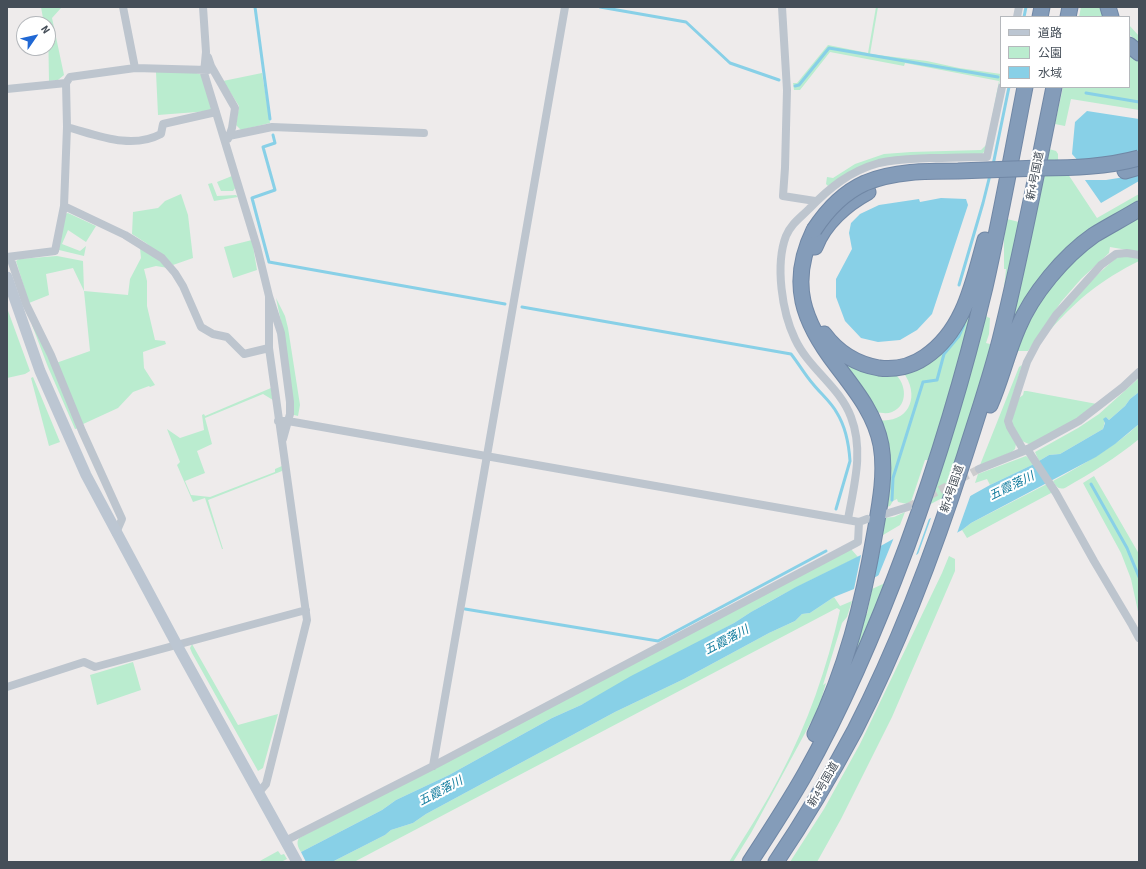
<!DOCTYPE html>
<meta charset="utf-8">
<style>
body{margin:0}
#map{position:relative;width:1146px;height:869px;overflow:hidden;background:#eeebeb;font-family:"Source Sans 3","Noto Sans JP",sans-serif}
canvas{display:block}
.frame{position:absolute;inset:0;border:8px solid #454e58;pointer-events:none}
.legend{position:absolute;left:1000px;top:16px;width:130px;height:72px;box-sizing:border-box;background:#fff;border:1px solid #b5b8bc;margin:0;padding:5px 7px;list-style:none;font-size:12px;color:#454e58}
.legend li{display:flex;align-items:center;gap:8px;height:20px}
.legend b{width:20px;border:1px solid #b5b8bc}
.north{position:absolute;left:16px;top:16px;width:40px;height:40px;box-sizing:border-box;background:#fff;border:1px solid #b5b8bc;border-radius:50%;rotate:56deg;font-size:11px;font-weight:700;line-height:16px;text-align:center;color:#454e58}
.north::after{content:'';display:block;margin:auto;width:14px;height:18px;background:#2068d4;clip-path:polygon(50% 0,100% 100%,50% 72%,0 100%)}
</style>
<div id="map">
<canvas width="1146" height="869"></canvas>
<div class="frame"></div>
<ul class="legend">
<li><b style="height:5px;background:#bcc6d2"></b>道路</li>
<li><b style="height:11px;background:#baeccf"></b>公園</li>
<li><b style="height:11px;background:#88d0e7"></b>水域</li>
</ul>
<div class="north">N</div>
</div>
<script>
const c = document.querySelector('canvas').getContext('2d');
c.lineJoin = 'round';
function fillPath(path, color) { c.fillStyle = color; c.fill(path, 'evenodd'); }
function trace(path, color, width, dash) { c.strokeStyle = color; c.lineWidth = width; c.lineCap = dash ? 'butt' : 'round'; c.setLineDash(dash || []); c.stroke(path); }
function drawText(font, color, halo, rows, align = 'center') {
  c.font = font + ' "Source Sans 3","Noto Sans JP",sans-serif'; c.lineWidth = 4; c.setLineDash([]); c.textBaseline = 'middle'; c.strokeStyle = halo; c.fillStyle = color; for (const [text, x, y, turn = 0] of rows) {
    c.save(); c.translate(x, y); c.rotate((+turn || 0) * Math.PI / 180); c.textAlign = isNaN(turn) ? turn : align; if (halo) c.strokeText(text, 0, 0); c.fillText(text, 0, 0); c.restore();
  }
}
fillPath(new Path2D(`
 M 41,7 L 66,7 L 61,8 L 52,18 L 64,75 L 58,80 L 49,81 L 48,24 L 44,24 Z
 M 876,7 L 878,7 L 870,54 L 927,61 L 959,68 L 1001,74 L 987,149 L 982,154 L 887,158 L 828,186 L 826,184 L 827,177 L 833,178 L 855,164 L 884,154 L 911,152 L 981,150 L 987,144 L 999,81 L 905,63 L 904,66 L 830,52 L 800,90 L 794,90 L 793,83 L 797,83 L 828,45 L 868,53 Z
 M 1081,7 L 1102,7 L 1105,17 L 1079,17 Z
 M 1129,25 L 1139,36 L 1139,44 L 1129,34 Z
 M 1129,53 L 1139,61 L 1139,110 L 1071,99 L 1065,126 L 1055,124 L 1063,87 L 1129,87 Z
 M 156,72 C 169,72 193,69 203,76 L 212,109 L 210,111 L 158,115 Z
 M 262,73 L 270,123 L 241,130 L 236,125 L 239,106 L 223,81 Z
 M 1049,149 L 1056,151 L 1058,154 L 1058,159 L 1097,218 L 1139,194 L 1139,202 L 1098,226 L 1015,326 L 1011,324 Z
 M 232,176 L 236,187 L 233,191 L 221,191 L 217,182 Z
 M 212,183 L 217,196 L 236,195 L 238,197 L 214,201 L 208,184 Z
 M 181,194 L 188,215 L 193,258 L 173,265 L 146,243 L 132,234 L 133,212 L 158,208 L 165,201 Z
 M 68,213 L 96,226 L 86,242 L 68,230 L 62,244 L 80,251 L 86,246 L 84,256 L 59,250 L 58,248 L 65,214 Z
 M 1139,218 L 1139,252 L 1110,247 L 1109,253 L 1081,279 L 1061,302 L 1028,351 L 1017,351 C 1030,316 1050,282 1079,256 C 1097,241 1119,230 1139,218 Z
 M 1007,219 L 1019,222 L 1004,288 L 1006,269 L 1004,269 L 1004,239 Z
 M 252,240 L 257,270 L 233,278 L 224,247 Z
 M 140,248 L 155,257 L 168,268 L 156,266 L 144,269 L 147,281 L 147,306 L 155,340 L 165,341 L 166,344 L 143,352 L 144,368 L 155,385 L 150,387 L 149,386 L 133,392 L 118,408 L 81,425 L 56,363 L 90,351 L 84,291 L 73,268 L 46,274 L 49,295 L 29,303 L 16,261 L 19,259 L 57,256 L 83,261 L 84,291 L 128,295 L 130,279 L 141,258 Z
 M 1126,256 L 1139,259 L 1139,261 C 1101,280 1079,298 1051,329 L 1050,328 C 1069,303 1090,280 1115,259 L 1118,257 Z
 M 979,284 C 964,343 949,402 928,460 L 925,460 L 911,502 L 907,504 L 898,502 L 897,499 L 893,501 L 890,506 L 887,507 L 878,420 C 909,424 921,396 903,372 L 913,370 Z
 M 276,298 L 285,316 L 288,328 L 300,405 L 298,416 L 294,415 L 284,336 Z
 M 987,303 L 987,317 L 990,318 L 989,334 L 986,343 L 990,344 L 990,348 L 960,449 L 944,497 L 927,506 Z
 M 7,308 L 30,371 L 25,374 L 7,378 Z
 M 35,324 L 79,428 L 75,429 L 48,367 L 32,325 Z
 M 846,362 L 895,374 C 906,383 909,405 892,412 C 887,414 882,413 876,412 L 841,365 Z
 M 1022,365 L 1006,417 L 1016,444 L 1015,449 L 1012,452 L 980,465 L 1019,367 Z
 M 33,377 L 60,442 L 49,446 L 31,378 Z
 M 1139,378 L 1139,392 L 1130,399 L 1125,406 L 1109,420 L 1106,417 L 1103,429 L 1060,454 L 1049,455 L 1039,461 L 1035,452 L 1078,428 L 1099,414 Z
 M 271,388 L 273,400 L 263,394 L 205,418 L 212,444 L 197,451 L 205,473 L 185,481 L 191,495 L 210,497 L 275,472 L 275,469 L 282,466 L 282,471 L 208,500 L 223,549 L 222,549 L 205,498 L 193,502 L 177,465 L 180,462 L 167,429 L 180,438 L 204,430 L 202,415 L 204,414 L 205,416 Z
 M 1024,391 L 1027,391 L 1097,404 L 1073,421 L 1031,445 L 1022,441 L 1013,428 L 1012,419 L 1019,398 L 1023,395 Z
 M 1139,424 L 1139,439 C 1116,458 1091,473 1065,488 C 1058,490 1056,486 1053,481 C 1084,464 1113,448 1139,424 Z
 M 1026,456 L 1030,459 L 1034,464 L 990,485 L 987,479 L 975,483 L 978,474 Z
 M 1094,476 L 1139,554 L 1139,616 L 1131,579 L 1121,553 L 1083,483 Z
 M 1047,484 L 1052,492 L 1051,493 L 967,538 L 962,530 L 971,523 Z
 M 905,512 L 900,525 L 878,538 L 882,518 L 894,517 Z
 M 851,549 L 858,557 C 816,578 773,597 734,623 L 581,705 L 552,718 L 449,775 L 396,800 L 382,810 L 301,852 C 298,847 296,843 299,838 Z
 M 949,556 L 955,559 L 955,571 L 892,717 L 841,819 L 817,862 L 790,862 L 824,809 L 860,744 L 942,573 Z
 M 885,583 L 857,649 L 853,647 L 862,614 L 867,614 L 872,589 Z
 M 834,597 L 840,606 L 852,601 L 847,617 L 842,623 L 823,685 L 826,683 L 819,707 L 804,735 L 751,833 L 733,862 L 729,862 C 746,834 765,805 780,776 C 808,723 827,668 840,610 L 837,608 L 354,862 L 332,862 L 385,835 L 391,830 L 413,823 L 426,814 L 615,712 L 684,679 L 769,633 L 795,621 L 802,614 L 810,613 Z
 M 192,644 L 238,725 L 278,714 L 263,768 L 258,771 L 192,653 L 190,648 Z
 M 133,662 L 141,690 L 97,705 L 90,675 Z
 M 278,851 L 281,855 L 284,854 L 287,859 L 281,862 L 258,862 Z`), '#baeccf');
fillPath(new Path2D(`
 M 1087,111 L 1139,119 L 1139,181 L 1101,203 L 1078,170 L 1081,164 L 1072,154 L 1075,122 Z
 M 941,198 L 966,199 L 968,205 L 932,314 L 917,330 L 900,340 L 878,342 L 861,338 L 845,321 L 836,297 L 836,279 L 852,249 L 849,233 L 851,223 L 860,214 L 879,205 L 919,199 L 920,202 Z
 M 1139,392 L 1139,424 L 1115,444 L 1096,457 L 971,523 L 962,530 L 870,580 L 877,548 L 990,485 L 1034,464 L 1049,455 L 1060,454 L 1103,429 L 1105,423 L 1103,419 L 1106,417 L 1109,420 L 1125,406 L 1130,399 Z
 M 861,555 L 854,589 L 834,597 L 810,613 L 802,614 L 795,621 L 769,633 L 684,679 L 615,712 L 426,814 L 413,823 L 391,830 L 385,835 L 332,862 L 306,862 L 301,852 L 382,810 L 396,800 L 449,775 L 552,718 L 581,705 L 631,676 L 734,623 L 751,612 L 796,587 Z`), '#88d0e7');
fillPath(new Path2D(`
 M 1096,161 L 1131,176 L 1106,180 L 1083,180 L 1076,171 Z
 M 971,494 L 956,536 L 917,557 L 932,515 Z
 M 930,516 L 915,558 L 877,579 L 895,535 Z
 M 862,553 L 863,555 L 859,577 L 856,590 L 854,592 Z`), '#eeebeb');
trace(new Path2D(`
 M 255,7 L 270,119
 M 600,7 L 686,22 L 730,63 L 779,80
 M 1024,17 L 1026,7
 M 795,86 L 799,85 L 829,48 L 998,77
 M 1086,93 L 1139,102
 M 273,135 L 275,143 L 263,147 L 275,190 L 252,198 L 269,262 L 505,304
 M 993,165 L 1009,87
 M 959,285 L 983,203 L 990,175
 M 522,307 L 791,354 C 799,364 805,375 813,384 C 821,394 831,402 837,413 C 845,426 849,446 850,461 L 836,509
 M 1091,484 L 1127,548 L 1139,577
 M 892,500 L 893,478 L 923,382 L 937,380 L 944,354 L 959,336 L 964,325
 M 465,609 L 658,641 L 826,551`), '#88d0e7', 3);
trace(new Path2D(`
 M 908,507 L 979,469`), '#ccccce', 8, [8, 4]);
const highway = new Path2D(`
 M 1108,7 L 1111,17
 M 1040,17 L 1042,7
 M 1068,17 L 1070,7
 M 1129,45 L 1139,53
 M 1125,171 L 1139,167
 M 814,230 C 788,283 803,322 837,366 C 856,391 875,414 881,445 C 886,473 880,504 875,532 C 863,603 846,669 815,734
 M 815,247 C 824,223 846,204 868,192
 M 824,334 C 838,353 856,364 879,368 C 895,370 912,366 925,357 C 964,331 973,283 985,240
 M 990,405 C 1001,380 1007,353 1018,328 C 1032,294 1064,256 1094,235 C 1109,226 1124,218 1139,209
 M 750,862 C 769,833 788,804 805,774 C 846,701 878,624 907,546 C 938,461 964,375 985,287 C 1000,221 1012,154 1025,87
 M 776,862 C 805,819 831,775 855,730 C 900,642 935,549 965,455 C 977,417 990,379 1000,340 C 1021,256 1037,171 1054,87`);
trace(highway, '#7087a5', 17);
trace(new Path2D(`
 M 203,7 L 206,52 L 204,73 L 257,247 L 269,296 L 281,333 L 290,402 L 290,414 L 283,439
 M 782,7 L 787,90 L 785,168 L 783,196 L 815,201
 M 1017,17 L 1019,7
 M 208,57 L 211,66 L 235,108 L 232,128 L 228,139
 M 135,68 L 208,70
 M 7,89 L 66,83 L 70,77 L 135,68 L 123,7
 M 67,127 C 97,135 131,150 161,134 L 163,124 L 216,112
 M 224,137 L 272,127 L 424,133
 M 64,206 L 125,235 L 162,258 L 175,273 L 183,286 L 201,327 L 213,334 L 227,337 L 244,354 L 269,348
 M 7,257 L 55,251 L 64,206 L 67,127 L 66,83
 M 10,257 L 26,304 L 51,355 L 82,431 L 122,519 L 116,533
 M 278,421 L 288,421 L 859,522 L 867,519
 M 1027,449 L 1056,493 L 1094,561 L 1132,625 L 1139,638
 M 1024,451 L 1010,427 L 1008,421 L 1027,362 L 1037,343 L 1056,315 L 1101,265 L 1116,254 L 1127,253 L 1139,255
 M 979,469 L 1024,451 L 1079,421 L 1123,387 L 1139,372
 M 882,515 L 908,507
 M 848,519 C 854,485 864,451 851,417 C 840,387 809,369 795,339 C 782,312 775,265 786,236 C 791,224 800,218 809,209 C 829,188 850,171 879,163 C 896,159 913,159 930,158 C 949,158 968,157 987,157 L 1002,87
 M 7,687 L 84,662 L 95,667 L 306,610
 M 433,766 L 565,7
 M 259,792 L 266,784 L 307,620 L 269,348 L 269,296
 M 285,841 L 433,766 L 858,542 L 859,522`), '#bdc5ce', 8);
trace(new Path2D(`
 M 7,277 L 40,371 L 86,475 L 177,645 L 297,862`), '#bcc6d2', 11);
trace(highway, '#849cb9', 15);
const highwayBridge = new Path2D(`
 M 814,230 C 827,210 843,193 865,183 C 894,171 926,171 958,171 C 985,170 1012,169 1040,168 C 1073,168 1106,167 1139,158`);
trace(highwayBridge, '#7087a5', 17, []);
trace(highwayBridge, '#849cb9', 15);
drawText('11px', '#454e58', '#fff', [
 ["新4号国道",1036,176,-79],
 ["新4号国道",953,489,-71],
 ["新4号国道",824,785,-60]
]);
drawText('italic 12px', '#117c9e', '#fff', [
 ["五霞落川",1012,487,-26],
 ["五霞落川",727,641,-28],
 ["五霞落川",441,792,-28]
]);
</script>
